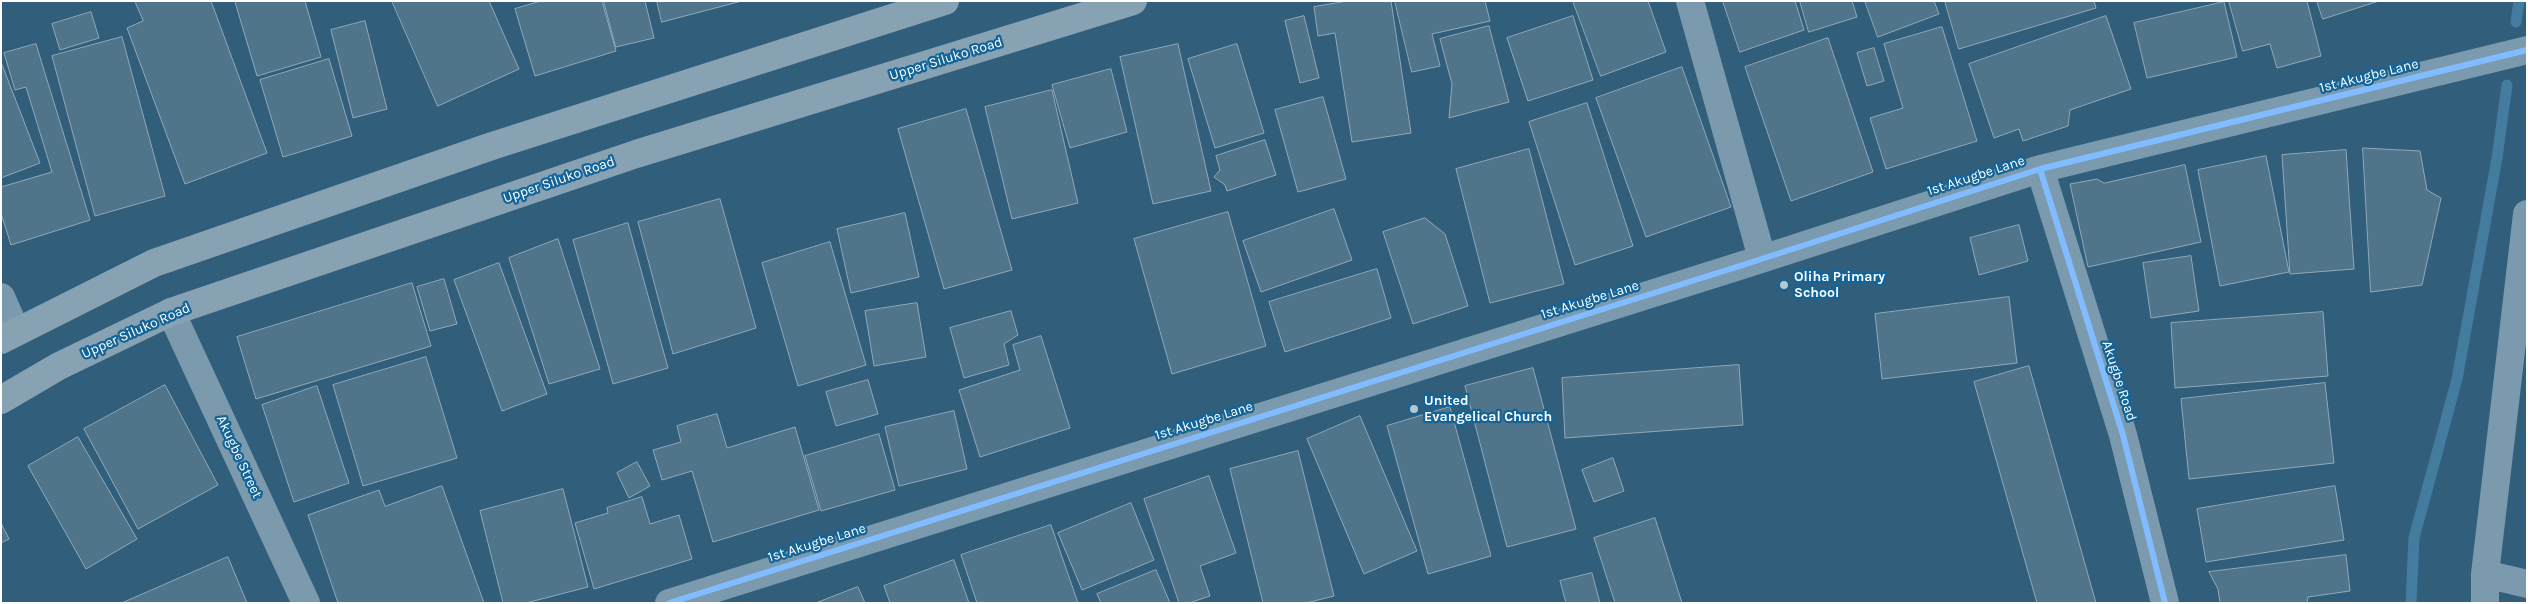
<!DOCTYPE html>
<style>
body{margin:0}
#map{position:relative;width:2528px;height:604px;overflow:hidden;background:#315e7a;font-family:Karla,sans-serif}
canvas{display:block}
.frame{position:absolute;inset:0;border:2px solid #fff;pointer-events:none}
</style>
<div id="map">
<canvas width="2528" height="604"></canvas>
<div class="frame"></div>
</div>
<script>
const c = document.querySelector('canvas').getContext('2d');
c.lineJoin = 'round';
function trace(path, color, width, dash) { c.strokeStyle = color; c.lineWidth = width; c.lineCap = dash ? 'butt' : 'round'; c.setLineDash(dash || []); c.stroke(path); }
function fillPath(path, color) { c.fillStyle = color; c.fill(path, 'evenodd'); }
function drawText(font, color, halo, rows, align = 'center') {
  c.font = font + ' Karla,sans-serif'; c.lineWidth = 4.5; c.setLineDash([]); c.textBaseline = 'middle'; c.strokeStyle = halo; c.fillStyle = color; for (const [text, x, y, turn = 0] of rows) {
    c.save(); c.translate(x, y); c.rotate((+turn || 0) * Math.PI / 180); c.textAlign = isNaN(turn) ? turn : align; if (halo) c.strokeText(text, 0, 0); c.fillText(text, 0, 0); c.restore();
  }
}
trace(new Path2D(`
 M 2516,22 L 2519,1
 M 2411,603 L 2414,538 L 2457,379 L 2497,158 L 2507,85`), '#447ca0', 11);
const building = new Path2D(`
 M 135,1 L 211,1 L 267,153 L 185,184 L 127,28 L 143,21 Z
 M 239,1 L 305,1 L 321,57 L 257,76 L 235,2 Z
 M 392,1 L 489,1 L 519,69 L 438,106 Z
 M 541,1 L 602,1 L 616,51 L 535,76 L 515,9 Z
 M 604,1 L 645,1 L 654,38 L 616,47 Z
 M 657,1 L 742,1 L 662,22 Z
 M 1348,1 L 1391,1 L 1411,133 L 1352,142 L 1335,33 L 1318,36 L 1314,7 Z
 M 1395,1 L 1485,1 L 1490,21 L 1432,34 L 1440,66 L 1412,72 Z
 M 1573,1 L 1648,1 L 1666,52 L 1601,76 Z
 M 1723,1 L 1795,1 L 1804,30 L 1740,52 Z
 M 1800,1 L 1852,1 L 1857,17 L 1809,32 Z
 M 1865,1 L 1934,1 L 1939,14 L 1878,37 Z
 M 1945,1 L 2094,1 L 2096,8 L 1959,49 Z
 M 2229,1 L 2307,1 L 2321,56 L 2277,68 L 2270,44 L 2243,51 Z
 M 2317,1 L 2379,1 L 2323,19 Z
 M 2224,2 L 2237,57 L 2147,78 L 2134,23 Z
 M 91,12 L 99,38 L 60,50 L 52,24 Z
 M 1304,16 L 1319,78 L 1300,83 L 1285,21 Z
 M 1573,16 L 1593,80 L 1528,101 L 1507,38 Z
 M 2106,16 L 2131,89 L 2070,110 L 2068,126 L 2023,141 L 2019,129 L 1994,138 L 1969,64 Z
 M 365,21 L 387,109 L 353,118 L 331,30 Z
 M 1489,26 L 1509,102 L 1449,118 L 1452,84 L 1440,39 Z
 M 1942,27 L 1977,141 L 1886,169 L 1870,118 L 1903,108 L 1884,44 Z
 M 122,37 L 165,196 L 95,216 L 52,56 Z
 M 1828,38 L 1873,172 L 1791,201 L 1745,67 Z
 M 36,44 L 90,220 L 11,245 L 1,213 L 1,187 L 52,172 L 26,87 L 15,90 L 4,53 Z
 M 1178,44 L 1211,191 L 1153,204 L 1120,57 Z
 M 1237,44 L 1264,133 L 1215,148 L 1188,59 Z
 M 1874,48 L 1884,81 L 1867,86 L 1857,53 Z
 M 329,59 L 352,136 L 283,157 L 260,80 Z
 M 1,62 L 40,163 L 1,178 Z
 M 1682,67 L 1731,207 L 1646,237 L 1596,98 Z
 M 1111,69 L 1127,132 L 1070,148 L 1052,85 Z
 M 1052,90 L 1078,203 L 1012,219 L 985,107 Z
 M 1323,97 L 1346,179 L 1298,192 L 1275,110 Z
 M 1587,103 L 1633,246 L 1575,265 L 1529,122 Z
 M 966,109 L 1012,270 L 944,289 L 898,129 Z
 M 1265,140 L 1276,175 L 1227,191 L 1225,185 L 1214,177 L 1220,170 L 1216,156 Z
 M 2363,148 L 2420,151 L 2427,190 L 2441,198 L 2422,285 L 2371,292 Z
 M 1529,149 L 1564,284 L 1490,303 L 1456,169 Z
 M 2346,150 L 2354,269 L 2290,274 L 2282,155 Z
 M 2266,156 L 2289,272 L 2220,286 L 2198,170 Z
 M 2185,165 L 2201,242 L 2088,267 L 2070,184 L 2097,179 L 2104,183 Z
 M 720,199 L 756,328 L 673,354 L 638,222 Z
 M 1334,209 L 1352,260 L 1261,292 L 1243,241 Z
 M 1228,212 L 1266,346 L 1172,374 L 1134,239 Z
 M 905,213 L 919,277 L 851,293 L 837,229 Z
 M 1425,218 L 1445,234 L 1468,306 L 1413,324 L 1383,232 Z
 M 628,223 L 668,368 L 613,384 L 573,240 Z
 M 2019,225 L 2028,261 L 1979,275 L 1970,238 Z
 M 558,239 L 600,369 L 549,384 L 509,258 Z
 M 830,242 L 866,365 L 798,386 L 762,263 Z
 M 2191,256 L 2199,311 L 2151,318 L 2143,263 Z
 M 499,263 L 547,394 L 502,411 L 454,280 Z
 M 1377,269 L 1391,318 L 1285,352 L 1269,302 Z
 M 444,279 L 457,324 L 430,331 L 417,287 Z
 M 412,283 L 431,346 L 256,399 L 237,337 Z
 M 2009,297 L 2017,363 L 1882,379 L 1875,314 Z
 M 917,303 L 926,357 L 874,366 L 865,311 Z
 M 1011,311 L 1018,335 L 1004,344 L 1009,365 L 964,378 L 950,328 Z
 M 2323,312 L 2328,376 L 2175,388 L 2171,323 Z
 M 1041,336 L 1070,428 L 980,457 L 959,390 L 1020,370 L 1013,345 Z
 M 426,357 L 457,458 L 363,486 L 333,385 Z
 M 1739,365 L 1743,425 L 1565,438 L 1562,378 Z
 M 2029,366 L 2096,603 L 2037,603 L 1974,382 Z
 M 1533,368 L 1576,529 L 1507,547 L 1465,386 Z
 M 868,380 L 878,414 L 836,426 L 826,392 Z
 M 2325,383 L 2334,463 L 2189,479 L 2181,399 Z
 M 165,385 L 218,485 L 138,529 L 84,429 Z
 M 317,386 L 349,483 L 294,502 L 262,405 Z
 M 1450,407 L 1491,556 L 1428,574 L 1387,426 Z
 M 954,411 L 967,469 L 899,486 L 885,427 Z
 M 717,414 L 727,448 L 795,427 L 819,510 L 713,542 L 692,471 L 662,480 L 653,450 L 681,442 L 677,426 Z
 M 1360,416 L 1417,551 L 1364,574 L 1307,439 Z
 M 879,434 L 895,490 L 821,511 L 805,456 Z
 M 78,437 L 137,539 L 86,569 L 28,466 Z
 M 1298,451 L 1334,596 L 1306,603 L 1263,603 L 1230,469 Z
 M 1613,458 L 1624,491 L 1594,502 L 1582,470 Z
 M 637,462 L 650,486 L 629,498 L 617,473 Z
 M 1209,476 L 1236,553 L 1200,566 L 1210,596 L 1189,603 L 1179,603 L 1144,499 Z
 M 442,486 L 484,603 L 338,603 L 308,515 L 379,490 L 385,506 Z
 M 2335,486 L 2344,540 L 2206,562 L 2197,509 Z
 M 563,489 L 588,587 L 526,603 L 503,603 L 480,511 Z
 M 642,497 L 650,524 L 679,515 L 692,559 L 594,589 L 575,523 L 608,513 L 607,508 Z
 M 1131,503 L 1154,560 L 1082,590 L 1058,533 Z
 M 1655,518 L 1682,603 L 1615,603 L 1594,538 Z
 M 1,523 L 9,539 L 1,543 Z
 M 1051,525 L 1078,603 L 977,603 L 961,555 Z
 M 2346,555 L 2350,591 L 2308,597 L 2307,603 L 2220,603 L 2218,589 L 2209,572 Z
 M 228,557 L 247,603 L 122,603 Z
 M 954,560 L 969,603 L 890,603 L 884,586 Z
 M 1156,570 L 1170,603 L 1101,603 L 1097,594 Z
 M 1592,573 L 1600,603 L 1566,603 L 1560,581 Z
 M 858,587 L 865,603 L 816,603 Z`);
fillPath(building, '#50748a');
trace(building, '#90a9b9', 1);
trace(new Path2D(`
 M 1690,1 L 1762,258
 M 2040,169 L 2123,435 L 2165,603
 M 2527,214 L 2485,574 L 2527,584
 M 1,297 L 16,331
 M 171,312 L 306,603
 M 669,603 L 1746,264 L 2040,169 L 2527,50
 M 2485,603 L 2485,574`), '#7b9aad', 28);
trace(new Path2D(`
 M 1,340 L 154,263 L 492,146 L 945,1
 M 1,400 L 59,366 L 171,312 L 636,154 L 1133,1`), '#86a2b3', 28);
trace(new Path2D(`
 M 2040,169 L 2123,435 L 2165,603
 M 669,603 L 1746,264 L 2040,169 L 2527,50`), '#80bcff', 6);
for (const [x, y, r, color] of [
 [1784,285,5,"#b7c7d0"],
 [1414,409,5,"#b7c7d0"]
]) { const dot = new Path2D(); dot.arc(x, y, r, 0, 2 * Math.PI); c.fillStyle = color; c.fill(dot); trace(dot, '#136498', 2); }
drawText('14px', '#fff', '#136498', [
 ["Upper Siluko Road",946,59,-17],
 ["1st Akugbe Lane",2369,76,-14],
 ["1st Akugbe Lane",1976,176,-18],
 ["Upper Siluko Road",559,180,-19],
 ["1st Akugbe Lane",1590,300,-17],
 ["Upper Siluko Road",136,331,-24],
 ["Akugbe Road",2119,381,72],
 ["1st Akugbe Lane",1204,421,-17],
 ["Akugbe Street",239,457,65],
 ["1st Akugbe Lane",817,543,-17]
]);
drawText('bold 14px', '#fff', '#136498', [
 ["Oliha Primary",1794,277],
 ["School",1794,293],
 ["United",1424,401],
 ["Evangelical Church",1424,417]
], 'left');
</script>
